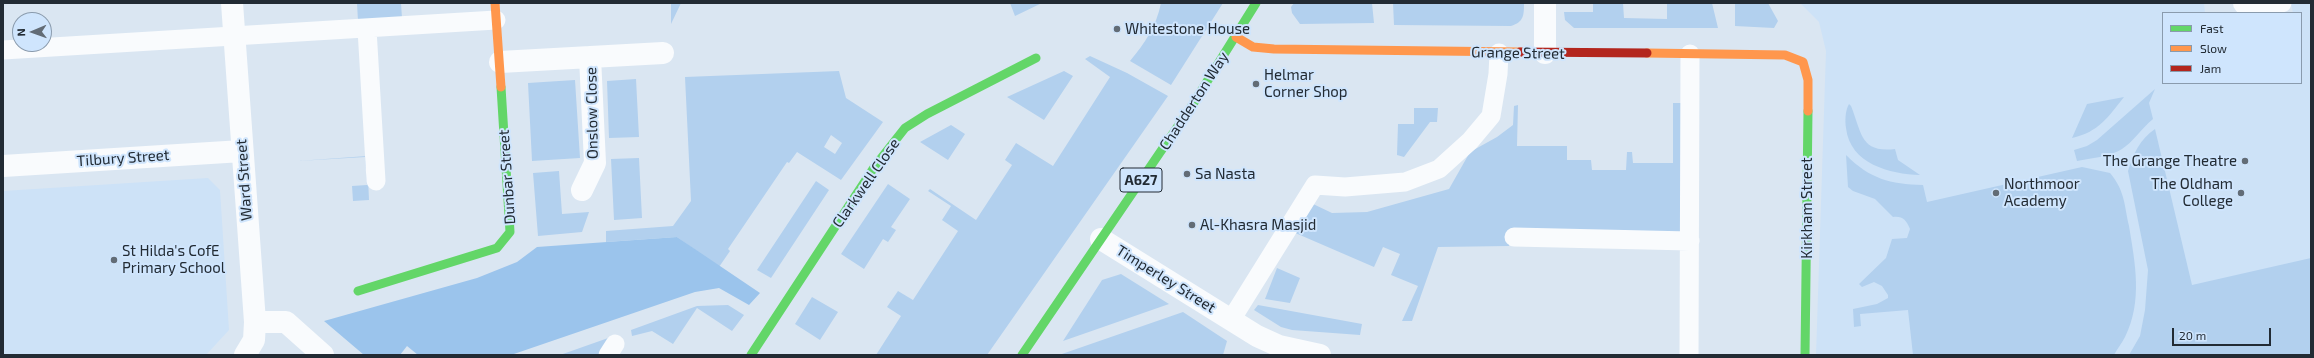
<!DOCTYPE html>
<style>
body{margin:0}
#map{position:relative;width:2314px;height:358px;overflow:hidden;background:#dae6f2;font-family:"Exo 2",sans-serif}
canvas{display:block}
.frame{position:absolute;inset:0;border:4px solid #222b34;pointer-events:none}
.legend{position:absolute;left:2162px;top:12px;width:140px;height:72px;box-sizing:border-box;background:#cfe5fd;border:1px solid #8a9bad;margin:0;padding:5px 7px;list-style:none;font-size:12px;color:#222b34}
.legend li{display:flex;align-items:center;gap:8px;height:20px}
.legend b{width:20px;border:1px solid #8a9bad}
.north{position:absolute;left:12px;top:12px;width:40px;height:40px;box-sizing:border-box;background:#cfe5fd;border:1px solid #8a9bad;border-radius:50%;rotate:268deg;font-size:11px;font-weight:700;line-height:16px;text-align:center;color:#222b34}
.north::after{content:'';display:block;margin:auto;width:14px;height:18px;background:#626c76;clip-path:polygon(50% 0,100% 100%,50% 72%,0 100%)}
.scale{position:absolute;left:2172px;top:328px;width:99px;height:18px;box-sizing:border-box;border:2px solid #222b34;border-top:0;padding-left:5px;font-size:12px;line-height:14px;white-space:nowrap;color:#222b34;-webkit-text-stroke:3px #cfe5fd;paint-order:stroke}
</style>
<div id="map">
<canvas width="2314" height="358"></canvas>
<div class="frame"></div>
<ul class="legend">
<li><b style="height:5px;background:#63d668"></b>Fast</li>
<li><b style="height:5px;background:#ff974d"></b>Slow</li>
<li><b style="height:5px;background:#b3261e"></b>Jam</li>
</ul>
<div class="north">N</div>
<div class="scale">20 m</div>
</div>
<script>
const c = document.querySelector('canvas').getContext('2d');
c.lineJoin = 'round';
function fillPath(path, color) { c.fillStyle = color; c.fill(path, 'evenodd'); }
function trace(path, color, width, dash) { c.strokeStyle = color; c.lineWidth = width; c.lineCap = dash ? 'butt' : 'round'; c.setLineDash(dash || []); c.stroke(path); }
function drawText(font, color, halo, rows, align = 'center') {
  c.font = font + ' "Exo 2",sans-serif'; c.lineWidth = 4; c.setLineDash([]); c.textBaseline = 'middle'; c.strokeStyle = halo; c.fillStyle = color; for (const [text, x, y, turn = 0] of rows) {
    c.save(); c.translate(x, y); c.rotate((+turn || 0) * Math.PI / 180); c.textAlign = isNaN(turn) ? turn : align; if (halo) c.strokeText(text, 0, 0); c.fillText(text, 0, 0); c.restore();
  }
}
fillPath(new Path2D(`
 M 1800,3 L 2204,3 L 2205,13 L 2163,13 L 2163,83 L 2301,83 L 2301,13 L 2293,13 L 2291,3 L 2311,3 L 2311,355 L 1816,355 L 1826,51 L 1819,22 Z
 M 208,178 L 220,190 L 229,330 L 206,355 L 3,355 L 3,191 Z`), '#cde2f7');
fillPath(new Path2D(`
 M 357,3 L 401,3 L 402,18 L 358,21 Z
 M 671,3 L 681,3 L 671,24 Z
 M 1010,3 L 1042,3 L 1015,16 Z
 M 1161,3 L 1223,3 L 1171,85 L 1130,61 C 1145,43 1156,27 1161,3 Z
 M 1294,3 L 1372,3 L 1374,23 L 1300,24 L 1292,13 L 1291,7 Z
 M 1393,3 L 1524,3 C 1524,15 1524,22 1511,26 L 1394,25 Z
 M 1593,3 L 1623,3 L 1624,18 L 1667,19 L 1667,3 L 1712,3 L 1718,28 L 1574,28 L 1565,20 L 1564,12 L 1593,12 Z
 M 1735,3 L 1768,3 L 1778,21 L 1774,28 L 1735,26 Z
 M 1090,56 L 1127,73 L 1168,96 L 987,355 L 876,355 L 901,316 L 887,307 L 898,291 L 913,300 L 958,231 L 942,220 L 951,206 L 928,191 L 930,189 L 976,220 L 1012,165 L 1005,160 L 1016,143 L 1053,166 L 1110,77 L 1085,59 Z
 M 839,71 L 846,98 L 883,122 L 841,180 L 797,152 L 789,163 L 787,162 L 728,249 L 730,251 L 719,267 L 677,237 L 606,242 L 606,231 L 673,226 L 691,201 L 685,77 ZM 831,135 L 842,143 L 835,154 L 824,147 Z
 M 1064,71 L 1073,76 L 1044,120 L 1007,97 Z
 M 636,79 L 639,137 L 609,138 L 607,81 Z
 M 575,80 L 580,158 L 532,161 L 528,83 Z
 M 2155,89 L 2149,103 L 2153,119 C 2142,128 2133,142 2122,149 C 2109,157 2091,158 2077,161 L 2074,150 L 2087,146 L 2097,140 Z
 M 2124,97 C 2108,117 2099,132 2072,138 L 2087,104 Z
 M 1673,103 L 1681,103 L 1681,232 L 1510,230 L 1509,246 L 1438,247 L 1412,321 L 1402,321 L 1418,286 L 1391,275 L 1400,254 L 1383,247 L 1374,267 L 1293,232 L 1311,203 L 1332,213 L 1367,212 L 1449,189 L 1470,152 L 1497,137 L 1513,125 L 1514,106 L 1518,105 L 1517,146 L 1567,146 L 1567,160 L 1591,160 L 1592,170 L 1626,170 L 1627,152 L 1632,152 L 1633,163 L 1673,163 Z
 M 1849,104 L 1851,106 C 1862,133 1860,153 1895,149 L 1898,160 L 1920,175 C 1890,174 1850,164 1846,128 C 1845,121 1845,111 1849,104 Z
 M 1414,108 L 1438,108 L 1437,122 L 1430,122 L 1404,157 L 1397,155 L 1398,124 L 1414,124 Z
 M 951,125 L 965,134 L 948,160 L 920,142 Z
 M 2155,129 L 2192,285 L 2311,258 L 2311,355 L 2129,355 L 2140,336 L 2145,310 L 2148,270 L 2128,171 C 2133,154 2140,139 2155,129 Z
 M 1846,155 C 1870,179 1890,184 1923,185 L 1927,202 L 2082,167 L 2110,173 C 2125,191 2124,204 2129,226 C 2135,263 2143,301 2125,337 C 2122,343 2117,349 2114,355 L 1913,355 L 1908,310 L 1860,314 L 1861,326 L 1854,327 L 1853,309 L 1877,304 L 1888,298 L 1888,295 L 1882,286 L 1874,282 L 1862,287 L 1859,284 L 1886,258 L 1892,239 L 1907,238 L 1910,229 C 1906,220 1903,216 1893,217 L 1875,199 L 1853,191 L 1848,187 Z
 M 367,156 L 369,200 L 353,201 L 352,186 L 367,185 L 365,157 L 298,161 Z
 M 639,158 L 642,218 L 614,220 L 611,159 Z
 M 559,171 L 562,214 L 589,212 L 582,232 L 538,236 L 533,173 Z
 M 816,181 L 829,190 L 771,278 L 757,270 Z
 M 888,184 L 910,199 L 891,227 L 896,230 L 888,242 L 883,239 L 864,269 L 841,254 Z
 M 1277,268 L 1300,278 L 1290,303 L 1265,299 Z
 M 1121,274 L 1169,304 L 1063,341 L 1102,280 Z
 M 812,297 L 838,312 L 820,340 L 795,324 Z
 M 728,305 L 744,315 L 732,331 L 697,308 L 673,344 L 652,331 L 632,336 L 631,330 L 697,306 Z
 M 1258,305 L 1362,324 L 1360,335 L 1292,330 L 1281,327 L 1254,310 Z
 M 1183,312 L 1227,341 L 1223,355 L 1059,355 Z
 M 611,337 L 599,355 L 560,355 Z`), '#b2d0ee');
fillPath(new Path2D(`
 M 677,237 L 760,293 L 749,305 L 719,288 L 695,292 L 511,355 L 418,355 L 407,346 L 400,355 L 364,355 L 324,321 L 477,278 L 517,262 L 537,247 Z`), '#9bc4ec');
trace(new Path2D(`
 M 2247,7 L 2282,3
 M 367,29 L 376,181
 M 3,50 L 496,20
 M 1514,237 L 1690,241
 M 1231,320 L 1315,185 L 1345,187 L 1405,182 L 1439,169 L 1470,141 L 1491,116 L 1498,74 L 1499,53
 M 608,355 L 615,344
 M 1689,355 L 1690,54`), '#f9fbfd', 19);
trace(new Path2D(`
 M 232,3 L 255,322 L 254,340 L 245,355
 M 2244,3 L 2247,7
 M 1545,53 L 1545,3
 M 500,62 L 663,53
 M 3,166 L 242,151
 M 582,190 L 595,163 L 590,57
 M 1101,239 L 1257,336 L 1279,346 L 1320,355
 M 255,322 L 286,322 L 323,355`), '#f9fbfd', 22);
trace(new Path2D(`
 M 358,291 L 497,248 L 510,232 L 501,87
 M 751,355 L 875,166 L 905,128 L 927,114 L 1036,58
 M 1022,355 L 1193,104 L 1256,3
 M 1805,355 L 1808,111`), '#63d668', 9);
trace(new Path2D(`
 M 495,3 L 501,87
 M 1236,37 L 1253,47 L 1274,49 L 1520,52
 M 1647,53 L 1785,55 L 1803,62 L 1808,80 L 1808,111`), '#ff974d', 9);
trace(new Path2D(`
 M 1520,52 L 1647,53`), '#b3261e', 9);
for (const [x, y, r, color] of [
 [1117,29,4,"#626c76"],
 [1256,84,4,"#626c76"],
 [2245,161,4,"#626c76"],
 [1187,174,4,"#626c76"],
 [1996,193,4,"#626c76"],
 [2241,193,4,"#626c76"],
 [1192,225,4,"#626c76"],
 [114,260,4,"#626c76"]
]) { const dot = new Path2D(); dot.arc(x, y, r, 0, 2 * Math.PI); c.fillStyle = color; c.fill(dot); trace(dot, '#cfe5fd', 1.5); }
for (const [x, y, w] of [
 [1141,180,42]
]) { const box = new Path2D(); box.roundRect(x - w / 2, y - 12, w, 24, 3); c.fillStyle = '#cfe5fd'; c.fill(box); trace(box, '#222b34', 1); }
drawText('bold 14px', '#222b34', null, [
 ["A627",1141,180]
]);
drawText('15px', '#222b34', '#cfe5fd', [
 ["Whitestone House",1125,29],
 ["Helmar",1264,75],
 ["Corner Shop",1264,92],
 ["The Grange Theatre",2237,161,"right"],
 ["Sa Nasta",1195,174],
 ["Northmoor",2004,184],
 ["Academy",2004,201],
 ["The Oldham",2233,184,"right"],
 ["College",2233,201,"right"],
 ["Al-Khasra Masjid",1200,225],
 ["St Hilda's CofE",122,251],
 ["Primary School",122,268]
], 'left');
drawText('15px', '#222b34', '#cfe5fd', [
 ["Grange Street",1518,53,1],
 ["Chadderton Way",1194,101,-57],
 ["Onslow Close",592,113,-91],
 ["Tilbury Street",123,158,-4],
 ["Dunbar Street",507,177,-94],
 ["Ward Street",244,180,-94],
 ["Clarkwell Close",866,183,-55],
 ["Kirkham Street",1807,208,-90],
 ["Timperley Street",1166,279,32]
]);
</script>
